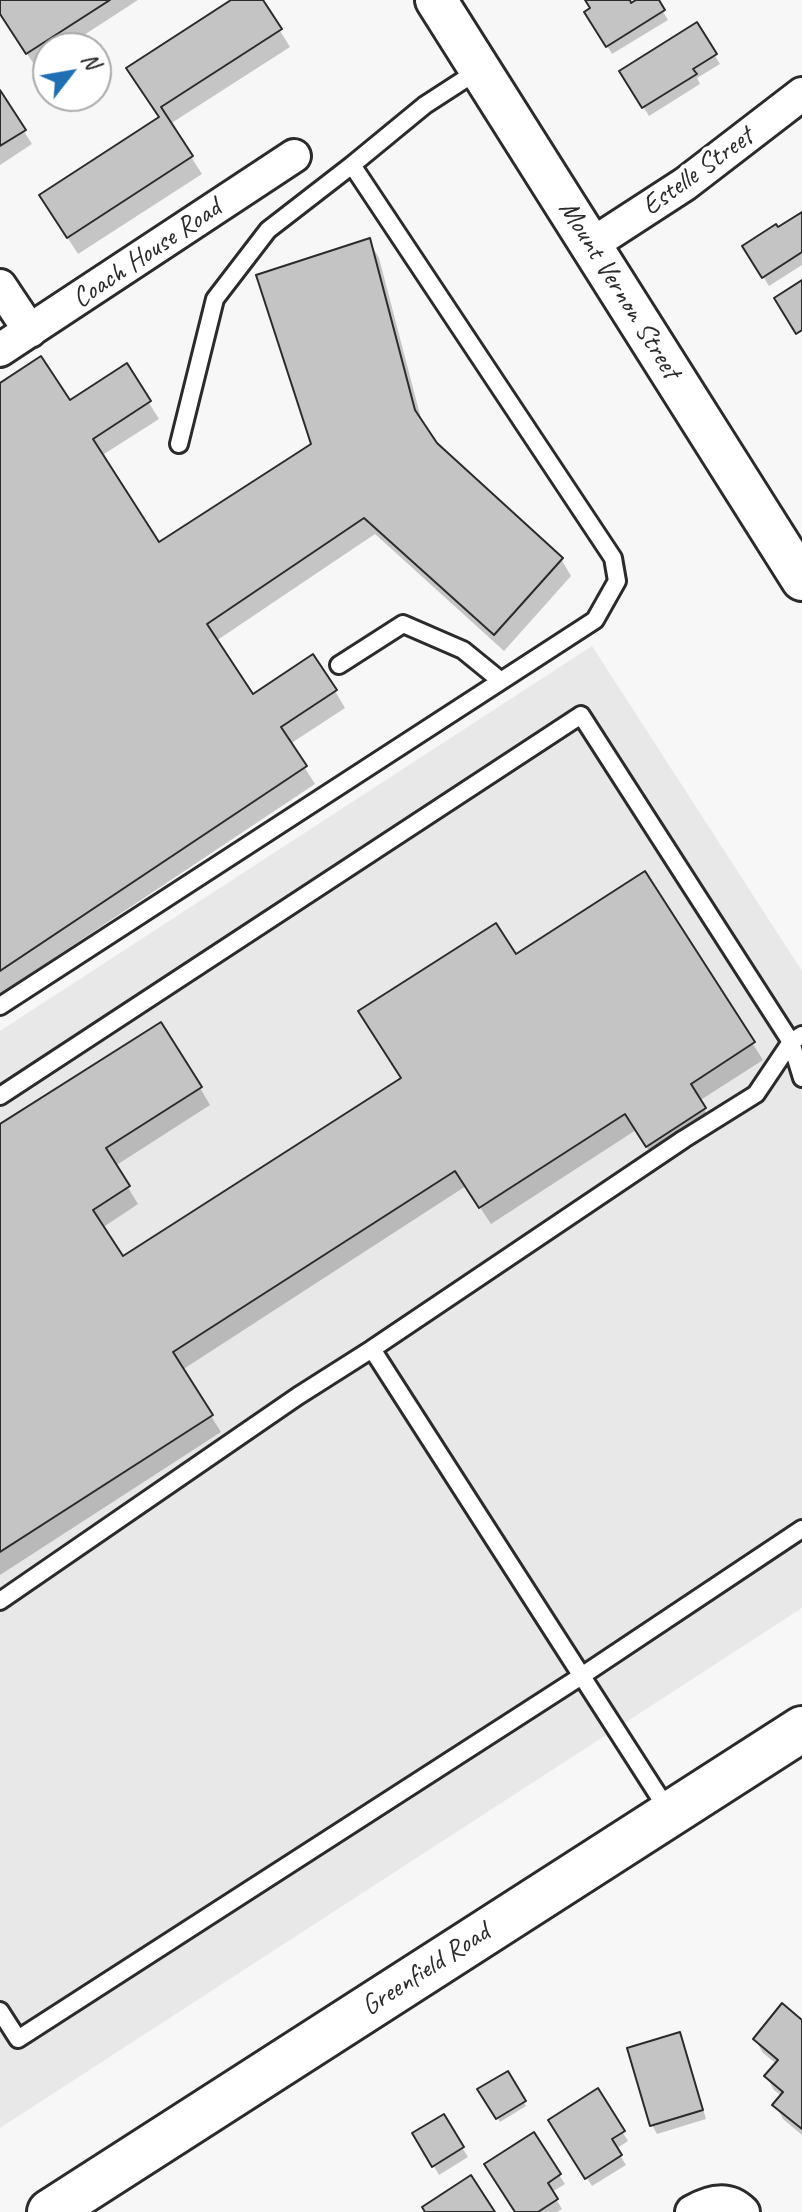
<!DOCTYPE html>
<style>
body{margin:0}
#map{position:relative;width:802px;height:2212px;overflow:hidden;background:#f7f7f7;font-family:Caveat,sans-serif}
canvas{display:block}
.north{position:absolute;left:32px;top:32px;width:80px;height:80px;box-sizing:border-box;background:#fff;border:2px solid #aaa;border-radius:50%;rotate:59deg;font-size:22px;font-weight:700;line-height:32px;text-align:center;color:#2b2b2b}
.north::after{content:'';display:block;margin:auto;width:28px;height:36px;background:#1f6fb2;clip-path:polygon(50% 0,100% 100%,50% 72%,0 100%)}
</style>
<div id="map">
<canvas width="802" height="2212"></canvas>
<div class="north">N</div>
</div>
<script>
const c = document.querySelector('canvas').getContext('2d');
c.lineJoin = 'round';
function fillPath(path, color) { c.fillStyle = color; c.fill(path, 'evenodd'); }
function trace(path, color, width, dash) { c.strokeStyle = color; c.lineWidth = width; c.lineCap = dash ? 'butt' : 'round'; c.setLineDash(dash || []); c.stroke(path); }
function drawText(font, color, halo, rows, align = 'center') {
  c.font = font + ' Caveat,sans-serif'; c.lineWidth = 8; c.setLineDash([]); c.textBaseline = 'middle'; c.strokeStyle = halo; c.fillStyle = color; for (const [text, x, y, turn = 0] of rows) {
    c.save(); c.translate(x, y); c.rotate((+turn || 0) * Math.PI / 180); c.textAlign = isNaN(turn) ? turn : align; if (halo) c.strokeText(text, 0, 0); c.fillText(text, 0, 0); c.restore();
  }
}
fillPath(new Path2D(`
 M 592,646 L 802,971 L 802,1608 L 0,2128 L 0,1031 Z`), '#e8e8e8');
fillPath(new Path2D(`
 M 0,0 L 138,0 L 64,48 L 48,48 L 48,58 L 35,66 L 0,12 Z
 M 235,0 L 261,0 L 290,47 L 170,124 L 202,174 L 78,254 L 51,212 L 160,119 L 139,85 Z
 M 587,0 L 628,0 L 631,5 L 640,0 L 656,0 L 668,20 L 612,54 L 587,13 L 592,9 Z
 M 696,25 L 720,64 L 697,78 L 700,84 L 649,116 L 622,72 Z
 M 0,94 L 32,144 L 0,165 Z
 M 802,213 L 802,265 L 769,286 L 745,247 Z
 M 369,241 L 379,258 L 423,426 L 435,445 L 561,559 L 571,576 L 504,651 L 375,534 L 216,641 L 253,697 L 335,691 L 345,708 L 290,744 L 315,784 L 0,994 L 0,385 L 69,403 L 126,366 L 159,419 L 101,456 L 158,545 L 313,445 Z
 M 645,874 L 763,1060 L 699,1101 L 714,1126 L 657,1163 L 636,1130 L 491,1224 L 466,1186 L 182,1370 L 221,1432 L 0,1575 L 0,1127 L 200,1088 L 210,1105 L 115,1166 L 138,1204 L 102,1228 L 122,1259 L 403,1080 L 515,956 Z
 M 802,2023 L 802,2135 L 783,2119 L 775,2105 L 782,2096 L 774,2090 L 767,2077 L 777,2064 L 763,2053 L 755,2039 Z
 M 679,2035 L 684,2044 L 706,2119 L 657,2134 L 652,2125 Z
 M 507,2073 L 526,2106 L 500,2122 L 480,2090 Z
 M 597,2091 L 628,2141 L 616,2149 L 626,2165 L 592,2186 L 556,2130 Z
 M 443,2117 L 468,2157 L 439,2175 L 415,2134 Z
 M 533,2135 L 565,2184 L 552,2192 L 562,2209 L 557,2212 L 517,2212 Z`), '#0003');
const building = new Path2D(`
 M 0,0 L 110,0 L 26,54 L 0,14 Z
 M 231,0 L 263,0 L 282,29 L 161,107 L 193,156 L 67,238 L 39,195 L 159,117 L 126,68 Z
 M 585,0 L 630,0 L 631,3 L 636,0 L 659,0 L 665,10 L 606,47 L 584,12 L 590,8 Z
 M 697,22 L 717,54 L 693,69 L 697,74 L 642,108 L 619,71 Z
 M 0,90 L 26,130 L 0,146 Z
 M 802,212 L 802,252 L 762,278 L 742,246 L 776,224 L 778,227 Z
 M 370,238 L 415,410 L 437,443 L 563,558 L 494,635 L 364,518 L 207,624 L 253,694 L 313,654 L 337,690 L 281,727 L 307,766 L 0,971 L 0,383 L 41,356 L 70,400 L 127,363 L 151,401 L 93,439 L 159,542 L 311,444 L 256,275 Z
 M 802,280 L 802,330 L 796,334 L 774,298 Z
 M 645,871 L 755,1042 L 691,1084 L 706,1108 L 646,1147 L 625,1114 L 479,1208 L 455,1171 L 173,1352 L 213,1415 L 0,1552 L 0,1124 L 161,1022 L 202,1087 L 106,1148 L 130,1186 L 93,1210 L 123,1256 L 401,1078 L 358,1011 L 496,923 L 516,954 Z
 M 782,2003 L 802,2020 L 802,2129 L 772,2105 L 783,2092 L 764,2076 L 778,2060 L 753,2039 Z
 M 680,2032 L 703,2110 L 650,2126 L 627,2048 Z
 M 508,2071 L 526,2101 L 496,2119 L 477,2089 Z
 M 598,2088 L 625,2131 L 612,2139 L 622,2155 L 585,2179 L 548,2120 Z
 M 444,2114 L 464,2147 L 432,2167 L 412,2133 Z
 M 534,2132 L 561,2174 L 548,2183 L 558,2199 L 538,2212 L 515,2212 L 484,2164 Z
 M 471,2175 L 495,2212 L 425,2212 L 422,2207 Z`);
fillPath(building, '#c4c4c4');
trace(building, '#2b2b2b', 2);
const service = new Path2D(`
 M 352,165 L 425,105 L 479,70
 M 339,665 L 403,624 L 463,650 L 501,681
 M 0,1006 L 595,620 L 617,581 L 613,558 L 352,165 L 268,230 L 215,299 L 179,444
 M 802,1035 L 791,1042 L 802,1078
 M 0,1096 L 581,715 L 791,1042 L 756,1094 L 684,1139 L 372,1349 L 298,1396 L 0,1601
 M 372,1349 L 669,1812
 M 0,2011 L 18,2039 L 583,1675 L 802,1529`);
const minor = new Path2D(`
 M 591,245 L 685,184 L 802,94
 M 0,286 L 30,331
 M 0,350 L 294,156
 M 692,2212 C 709,2202 727,2196 743,2212`);
const tertiary = new Path2D(`
 M 436,0 L 802,580`);
const secondary = new Path2D(`
 M 50,2212 L 802,1729`);
trace(service, '#2b2b2b', 22);
trace(minor, '#2b2b2b', 38);
trace(tertiary, '#2b2b2b', 46);
trace(secondary, '#2b2b2b', 50);
trace(service, '#fff', 16);
trace(minor, '#fff', 32);
trace(tertiary, '#fff', 40);
trace(secondary, '#fff', 44);
drawText('28px', '#2b2b2b', '#fff', [
 ["Estelle Street",698,172,-36],
 ["Coach House Road",147,254,-34],
 ["Mount Vernon Street",619,290,58],
 ["Greenfield Road",426,1970,-33]
]);
</script>
